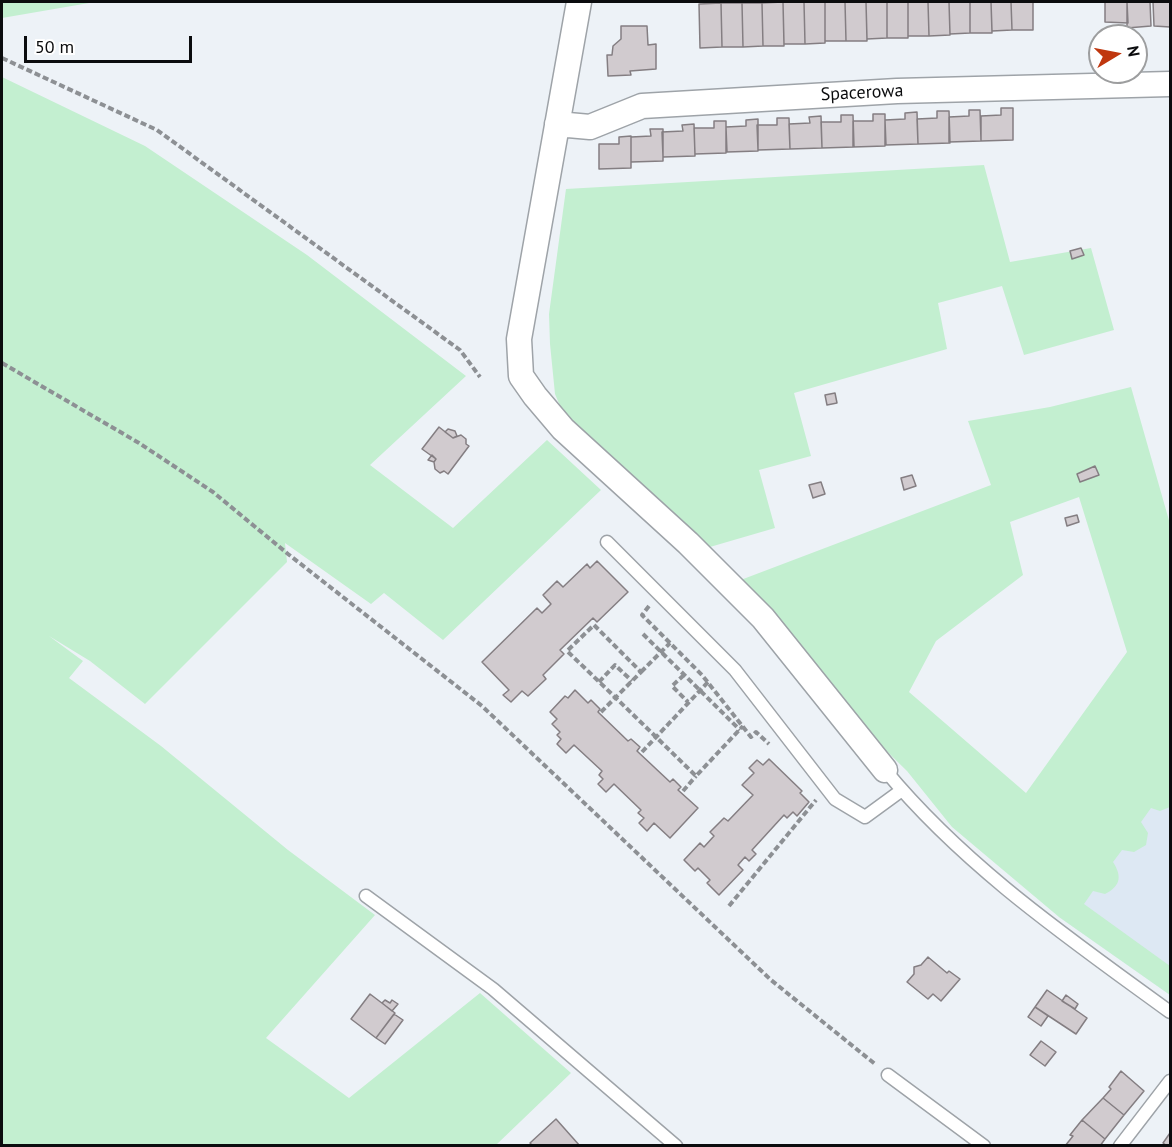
<!DOCTYPE html>
<style>
body{margin:0}
#map{position:relative;width:1172px;height:1147px;overflow:hidden;background:#edf2f7;font-family:"PT Sans",sans-serif}
canvas{display:block}
.frame{position:absolute;inset:0;border:3px solid #0b0c0e;pointer-events:none}
.north{position:absolute;left:1088px;top:24px;width:60px;height:60px;box-sizing:border-box;background:#fff;border:2px solid #9d9e9f;border-radius:50%;rotate:80deg;font-size:16px;font-weight:700;line-height:24px;text-align:center;color:#0b0c0e}
.north::after{content:'';display:block;margin:auto;width:21px;height:27px;background:#c0370e;clip-path:polygon(50% 0,100% 100%,50% 72%,0 100%)}
.scale{position:absolute;left:24px;top:36px;width:168px;height:27px;box-sizing:border-box;border:3px solid #0b0c0e;border-top:0;padding-left:8px;font-size:18px;line-height:21px;white-space:nowrap;color:#0b0c0e;-webkit-text-stroke:4px #fff;paint-order:stroke}
</style>
<div id="map">
<canvas width="1172" height="1147"></canvas>
<div class="frame"></div>
<div class="north">N</div>
<div class="scale">50 m</div>
</div>
<script>
const c = document.querySelector('canvas').getContext('2d');
c.lineJoin = 'round';
function fillPath(path, color) { c.fillStyle = color; c.fill(path, 'evenodd'); }
function trace(path, color, width, dash) { c.strokeStyle = color; c.lineWidth = width; c.lineCap = dash ? 'butt' : 'round'; c.setLineDash(dash || []); c.stroke(path); }
function drawText(font, color, halo, rows, align = 'center') {
  c.font = font + ' "PT Sans",sans-serif'; c.lineWidth = 5; c.setLineDash([]); c.textBaseline = 'middle'; c.strokeStyle = halo; c.fillStyle = color; for (const [text, x, y, turn = 0] of rows) {
    c.save(); c.translate(x, y); c.rotate((+turn || 0) * Math.PI / 180); c.textAlign = isNaN(turn) ? turn : align; if (halo) c.strokeText(text, 0, 0); c.fillText(text, 0, 0); c.restore();
  }
}
fillPath(new Path2D(`
 M 1170,758 L 1170,995 L 1059,917 Z`), '#dde8f3');
fillPath(new Path2D(`
 M 2,2 L 95,2 L 2,18 Z
 M 2,77 L 145,146 L 307,255 L 466,376 L 370,465 L 453,528 L 547,440 L 601,490 L 443,640 L 384,593 L 371,604 L 285,543 L 287,562 L 145,704 L 90,661 L 49,636 L 83,661 L 69,678 L 161,746 L 288,850 L 375,915 L 266,1038 L 349,1098 L 480,993 L 571,1073 L 496,1145 L 2,1145 Z
 M 984,165 L 1010,262 L 1091,248 L 1114,330 L 1024,355 L 1002,286 L 938,303 L 947,349 L 794,393 L 811,456 L 759,470 L 775,528 L 703,549 L 568,425 L 555,394 L 550,344 L 549,314 L 566,189 Z
 M 1131,387 L 1170,524 L 1170,807 L 1160,811 L 1151,808 L 1141,822 L 1148,833 L 1146,845 L 1134,852 L 1122,850 L 1113,862 C 1122,876 1121,886 1105,894 L 1093,891 L 1084,904 L 1170,966 L 1170,995 L 1059,917 L 952,827 L 907,771 L 862,727 L 738,581 L 991,485 L 968,421 L 1050,407 ZM 1079,497 L 1127,652 L 1026,793 L 909,692 L 936,641 L 1023,575 L 1010,522 Z`), '#c3efd0');
const building = new Path2D(`
 M 783,2 L 784,46 L 763,46 L 762,3 Z
 M 783,2 L 804,2 L 805,44 L 784,44 Z
 M 804,2 L 825,2 L 825,43 L 805,44 Z
 M 825,2 L 845,2 L 846,41 L 825,41 Z
 M 845,2 L 866,2 L 867,41 L 846,41 Z
 M 866,2 L 887,2 L 887,38 L 867,39 Z
 M 887,2 L 908,2 L 908,38 L 887,38 Z
 M 908,2 L 928,2 L 929,36 L 908,36 Z
 M 928,2 L 949,2 L 950,35 L 929,36 Z
 M 949,2 L 970,2 L 970,33 L 950,34 Z
 M 970,2 L 991,2 L 992,33 L 970,33 Z
 M 991,2 L 1011,2 L 1012,30 L 992,31 Z
 M 1011,2 L 1033,2 L 1033,30 L 1012,30 Z
 M 1105,2 L 1127,2 L 1128,23 L 1105,22 Z
 M 1127,2 L 1150,2 L 1151,26 L 1127,28 Z
 M 1153,2 L 1170,2 L 1170,27 L 1154,26 Z
 M 721,3 L 742,3 L 743,47 L 722,47 Z
 M 721,3 L 722,47 L 700,48 L 699,4 Z
 M 742,3 L 762,3 L 763,46 L 743,47 Z
 M 621,26 L 647,26 L 648,45 L 656,44 L 656,69 L 630,71 L 631,75 L 608,76 L 607,55 L 612,55 L 613,46 L 621,39 Z
 M 1001,108 L 1013,108 L 1013,140 L 981,141 L 981,116 L 1001,115 Z
 M 969,110 L 980,110 L 981,141 L 949,142 L 949,117 L 969,116 Z
 M 937,111 L 949,111 L 950,143 L 918,144 L 917,119 L 937,118 Z
 M 917,112 L 918,144 L 886,145 L 885,120 L 905,119 L 905,113 Z
 M 873,114 L 885,114 L 885,146 L 853,147 L 853,121 L 873,121 Z
 M 841,115 L 853,115 L 854,147 L 822,148 L 821,122 L 841,122 Z
 M 821,116 L 822,148 L 790,149 L 789,124 L 810,123 L 809,117 Z
 M 777,118 L 789,118 L 790,149 L 758,150 L 757,125 L 777,125 Z
 M 758,119 L 758,151 L 727,152 L 726,127 L 746,126 L 746,120 Z
 M 714,121 L 726,121 L 726,153 L 695,154 L 694,128 L 714,128 Z
 M 694,124 L 695,156 L 663,157 L 662,132 L 683,131 L 682,125 Z
 M 650,129 L 663,129 L 663,161 L 631,162 L 631,137 L 651,136 Z
 M 631,136 L 631,168 L 599,169 L 599,144 L 619,144 L 619,137 Z
 M 1081,248 L 1084,255 L 1072,259 L 1070,251 Z
 M 835,393 L 837,403 L 827,405 L 825,395 Z
 M 439,427 L 453,438 L 461,435 L 466,439 L 466,444 L 469,446 L 448,474 L 444,471 L 440,473 L 435,469 L 434,462 L 436,459 L 422,449 Z
 M 448,429 L 455,431 L 457,436 L 453,438 L 445,432 Z
 M 432,455 L 436,459 L 434,462 L 428,460 Z
 M 1095,466 L 1099,475 L 1080,482 L 1077,474 Z
 M 912,475 L 916,486 L 904,490 L 901,478 Z
 M 821,482 L 825,494 L 813,498 L 809,485 Z
 M 1077,515 L 1079,522 L 1067,526 L 1065,518 Z
 M 597,561 L 628,592 L 597,622 L 593,618 L 560,650 L 564,654 L 543,675 L 546,679 L 528,696 L 522,691 L 511,702 L 503,695 L 509,690 L 482,662 L 537,608 L 542,613 L 551,604 L 543,595 L 557,581 L 563,587 L 587,564 L 590,568 Z
 M 575,690 L 588,703 L 591,700 L 600,709 L 598,712 L 628,741 L 631,739 L 640,747 L 637,751 L 670,782 L 673,779 L 681,787 L 678,790 L 698,808 L 670,838 L 654,823 L 647,831 L 639,823 L 644,818 L 638,813 L 641,810 L 614,784 L 606,792 L 598,784 L 603,779 L 599,775 L 602,771 L 574,745 L 566,753 L 557,744 L 561,739 L 557,735 L 560,732 L 552,724 L 557,719 L 550,712 L 565,696 L 568,698 Z
 M 769,759 L 802,791 L 800,793 L 809,802 L 797,816 L 793,812 L 787,818 L 784,815 L 752,850 L 756,854 L 749,861 L 745,857 L 738,865 L 743,870 L 719,895 L 707,883 L 710,880 L 698,868 L 695,871 L 684,860 L 700,843 L 704,847 L 714,836 L 710,832 L 724,818 L 728,821 L 753,795 L 742,785 L 754,773 L 749,768 L 757,760 L 763,765 Z
 M 928,957 L 947,973 L 949,971 L 960,979 L 941,1001 L 933,994 L 928,999 L 907,982 L 914,974 L 914,967 L 921,965 Z
 M 1047,990 L 1087,1018 L 1076,1034 L 1035,1007 Z
 M 370,994 L 395,1013 L 376,1038 L 351,1019 Z
 M 1066,995 L 1078,1004 L 1075,1009 L 1062,1001 Z
 M 385,1000 L 390,1003 L 392,1000 L 398,1004 L 392,1011 L 382,1003 Z
 M 1035,1007 L 1048,1016 L 1041,1026 L 1028,1017 Z
 M 394,1014 L 403,1020 L 385,1044 L 376,1038 Z
 M 1041,1041 L 1056,1052 L 1045,1066 L 1030,1055 Z
 M 1121,1071 L 1144,1091 L 1124,1115 L 1103,1098 L 1111,1089 L 1109,1087 Z
 M 1103,1098 L 1124,1115 L 1105,1139 L 1082,1120 Z
 M 556,1119 L 580,1146 L 533,1146 L 530,1143 Z
 M 1082,1120 L 1105,1139 L 1100,1146 L 1065,1146 L 1073,1136 L 1070,1135 Z
 M 1170,1133 L 1170,1146 L 1167,1146 L 1163,1143 Z`);
fillPath(building, '#d1cbcf');
trace(building, '#847e82', 1.5);
const service = new Path2D(`
 M 607,542 L 735,670 L 835,799 L 865,817 L 902,790
 M 885,770 C 965,867 1070,939 1170,1012
 M 366,896 L 493,989 L 676,1146
 M 888,1075 L 984,1146
 M 1120,1146 L 1170,1081`);
const minor = new Path2D(`
 M 579,2 L 519,339 L 521,376 L 535,396 L 563,429 L 688,543 L 763,618 L 885,770
 M 557,124 L 590,127 L 642,106 L 897,91 L 1170,84`);
trace(service, '#9ea3a8', 15);
trace(minor, '#9ea3a8', 27);
trace(new Path2D(`
 M 2,58 L 157,130 L 460,350 L 480,377
 M 2,363 L 139,443 L 213,492 L 288,554 L 482,706 L 771,980 L 875,1064
 M 649,606 L 642,615 L 702,675 L 751,737 L 756,732 L 769,744
 M 643,634 L 740,730
 M 641,672 L 670,643
 M 684,675 L 672,686 L 688,702
 M 599,682 L 615,665 L 632,681
 M 601,712 C 614,699 628,685 641,672 L 594,625 L 567,651 C 610,692 653,734 696,776 L 743,726
 M 642,752 L 708,682
 M 683,791 L 696,776
 M 729,906 L 816,800`), '#8d9094', 4, [6, 3]);
trace(service, '#fff', 12);
trace(minor, '#fff', 24);
drawText('18px', '#0b0c0e', '#fff', [
 ["Spacerowa",862,93,-3]
]);
</script>
